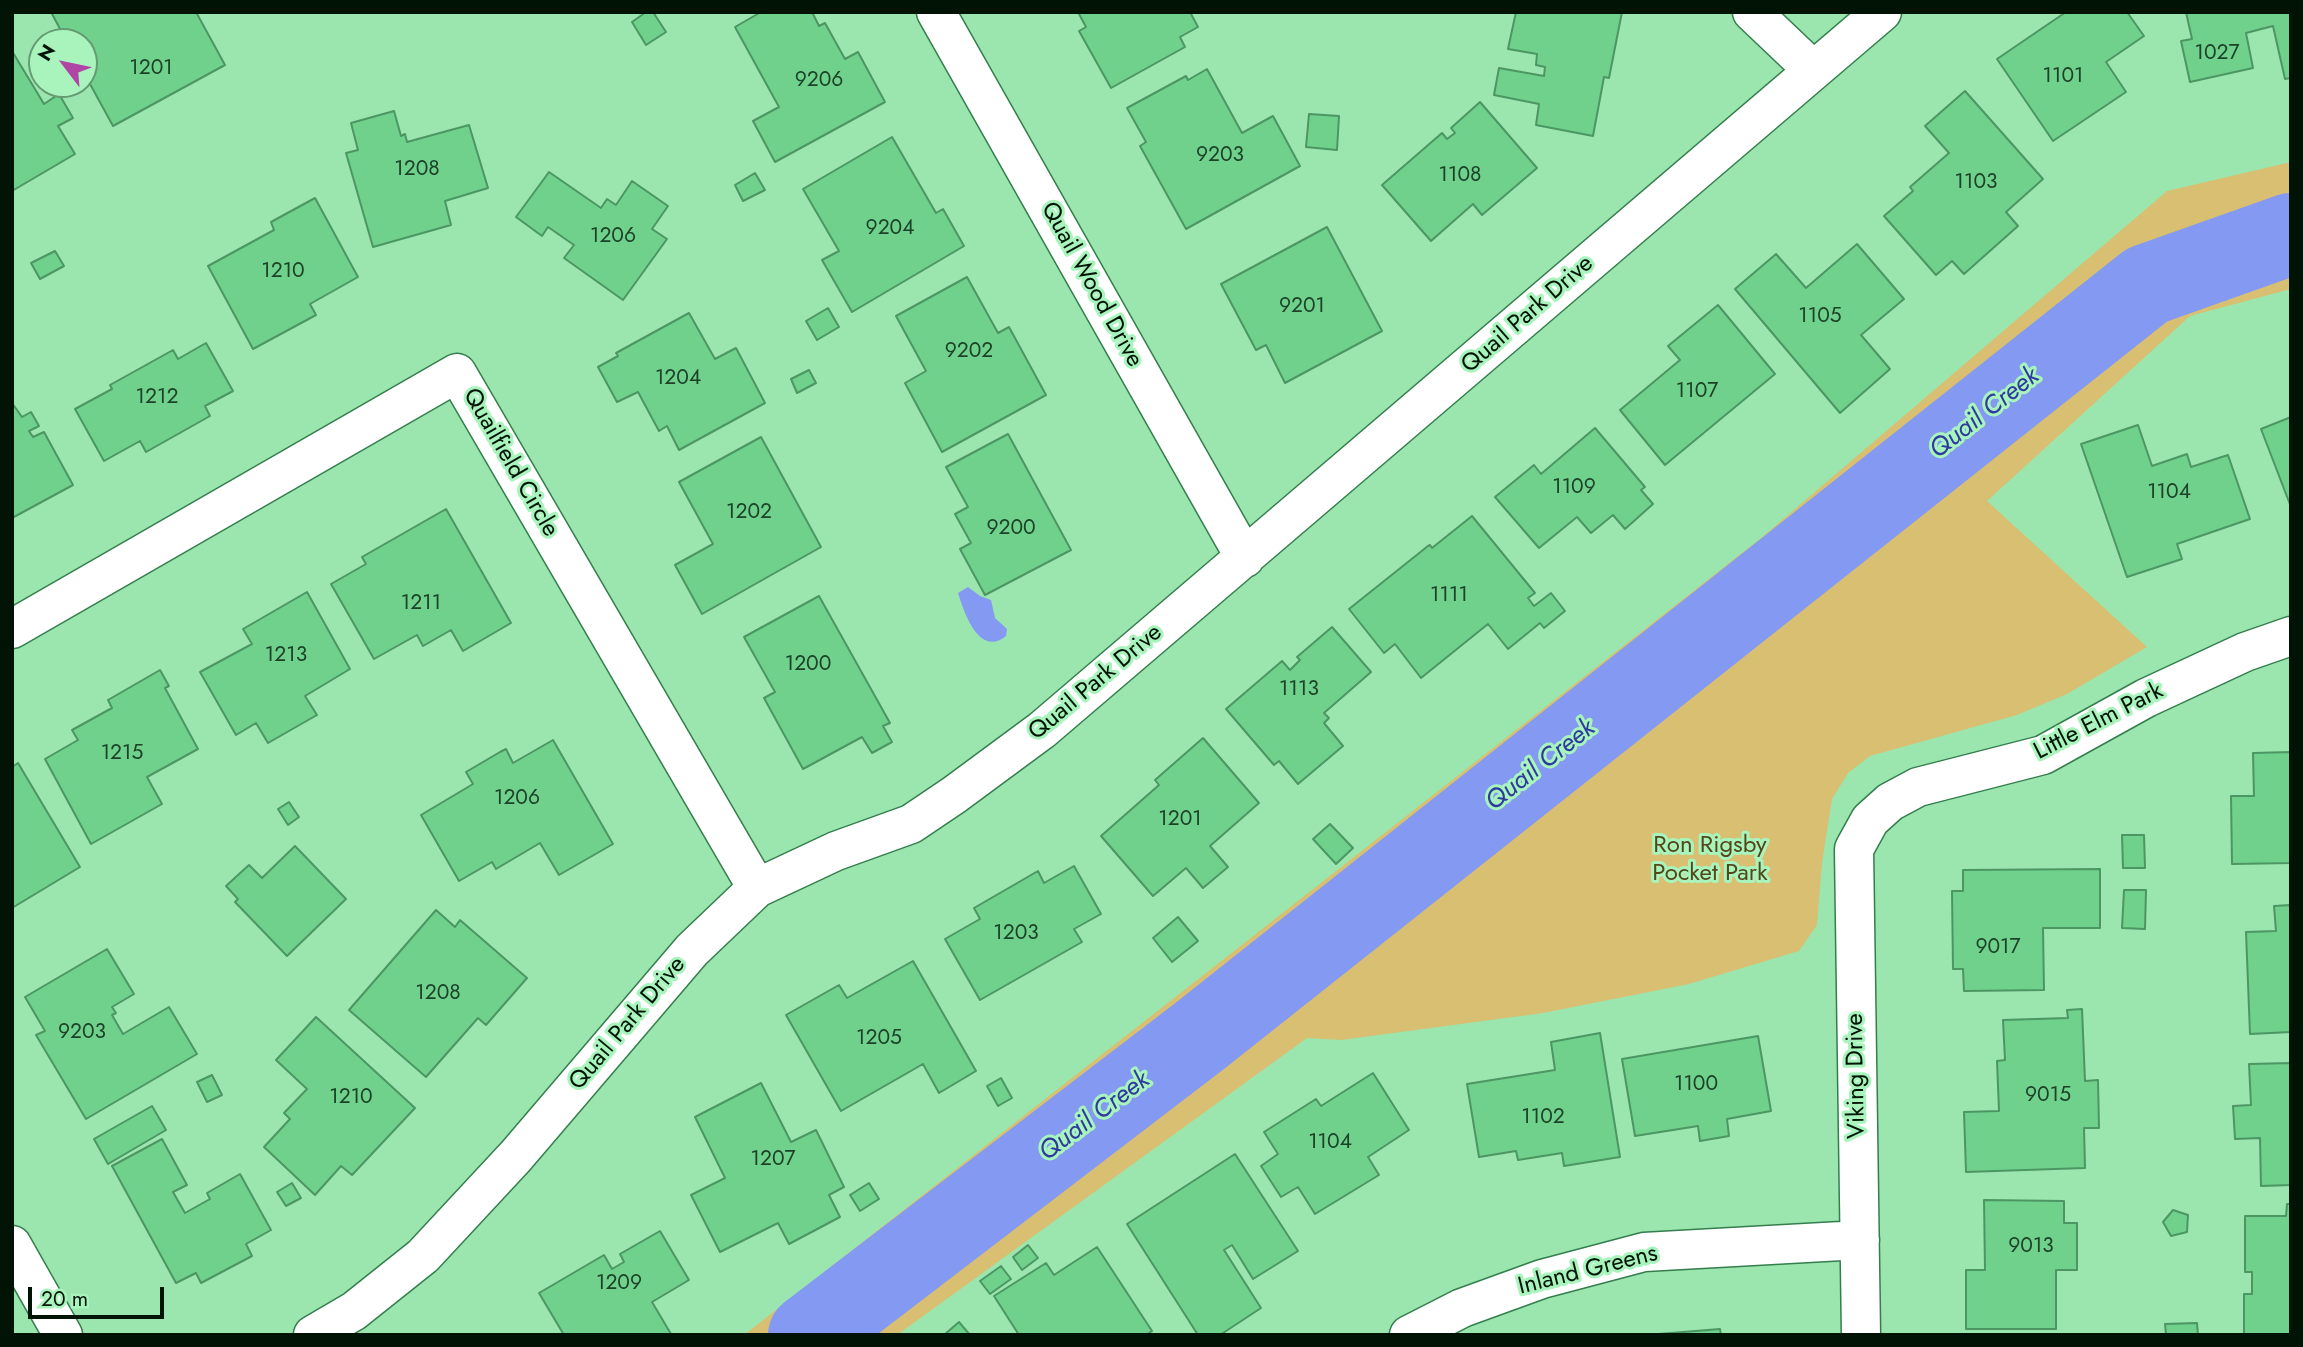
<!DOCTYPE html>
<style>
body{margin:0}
#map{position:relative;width:2303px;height:1347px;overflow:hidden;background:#9be6af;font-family:Jost,sans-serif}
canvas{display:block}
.frame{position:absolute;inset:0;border:14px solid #001305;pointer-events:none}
.north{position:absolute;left:28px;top:28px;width:70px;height:70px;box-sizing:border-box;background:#a8f4bc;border:2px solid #659a73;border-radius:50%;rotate:302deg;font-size:19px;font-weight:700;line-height:28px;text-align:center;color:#001305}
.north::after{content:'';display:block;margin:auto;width:24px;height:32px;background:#b145a6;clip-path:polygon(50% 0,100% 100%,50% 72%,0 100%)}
.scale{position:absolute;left:28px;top:1287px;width:136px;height:32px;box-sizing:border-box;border:4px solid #001305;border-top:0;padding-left:9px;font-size:21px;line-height:24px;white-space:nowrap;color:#001305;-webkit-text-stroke:5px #a8f4bc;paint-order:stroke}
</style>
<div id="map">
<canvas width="2303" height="1347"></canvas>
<div class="frame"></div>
<div class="north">N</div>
<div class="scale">20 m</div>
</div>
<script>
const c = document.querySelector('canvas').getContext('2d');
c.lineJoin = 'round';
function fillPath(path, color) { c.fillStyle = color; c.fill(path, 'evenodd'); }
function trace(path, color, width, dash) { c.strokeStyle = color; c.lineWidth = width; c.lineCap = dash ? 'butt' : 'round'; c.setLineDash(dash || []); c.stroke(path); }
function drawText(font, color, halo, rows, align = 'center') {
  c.font = font + ' Jost,sans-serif'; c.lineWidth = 6; c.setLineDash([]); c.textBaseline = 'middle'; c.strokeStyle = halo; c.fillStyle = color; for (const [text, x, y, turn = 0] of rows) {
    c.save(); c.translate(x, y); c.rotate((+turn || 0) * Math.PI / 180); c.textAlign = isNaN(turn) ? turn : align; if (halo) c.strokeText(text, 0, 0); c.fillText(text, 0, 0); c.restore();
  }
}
fillPath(new Path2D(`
 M 2291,162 L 2291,289 L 2190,316 L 1987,501 L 2147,647 L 2067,694 L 2017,715 L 1870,756 L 1848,773 L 1832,799 L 1822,863 L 1817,925 L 1799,951 L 1689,984 L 1543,1013 L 1341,1040 L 1307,1038 L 897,1335 L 744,1335 L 1761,538 L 2167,191 Z`), '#d8bf71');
fillPath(new Path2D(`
 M 968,587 L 980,596 L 991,600 L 995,618 L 1007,629 L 1006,636 C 979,658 964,612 958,593 Z`), '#8399f2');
trace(new Path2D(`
 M 809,1335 L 1201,1035 L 2147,285 L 2291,234`), '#8399f2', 82);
const building = new Path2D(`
 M 51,12 L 196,12 L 225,65 L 113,126 L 84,73 L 84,42 L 67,42 Z
 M 646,12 L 653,12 L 666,32 L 646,45 L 632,22 Z
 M 761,12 L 812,12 L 819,26 L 825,23 L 845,59 L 858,52 L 885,102 L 775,162 L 753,121 L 779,107 L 735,27 Z
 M 1078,12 L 1190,12 L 1198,27 L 1180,37 L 1185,47 L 1111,88 L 1079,31 L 1086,27 Z
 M 1516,12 L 1622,12 L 1609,78 L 1604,77 L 1593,136 L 1536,125 L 1539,104 L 1494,95 L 1499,68 L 1544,76 L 1545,67 L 1536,65 L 1537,54 L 1508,49 Z
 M 2066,12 L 2127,12 L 2144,36 L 2106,62 L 2126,92 L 2053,141 L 1997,59 Z
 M 2186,12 L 2291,12 L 2291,78 L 2285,79 L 2273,26 L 2246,33 L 2253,68 L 2190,82 L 2181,41 L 2192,39 Z
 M 12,51 L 44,104 L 59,94 L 73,118 L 58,126 L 75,154 L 12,191 Z
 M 1207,69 L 1242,133 L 1273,116 L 1300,166 L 1186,229 L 1140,146 L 1146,142 L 1127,108 L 1186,76 L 1188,80 Z
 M 1965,91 L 2043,179 L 2006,212 L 2018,226 L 1964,274 L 1952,261 L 1936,275 L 1884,216 L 1913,191 L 1910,187 L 1949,153 L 1925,126 Z
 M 1480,102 L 1537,168 L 1482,215 L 1473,204 L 1431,241 L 1382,185 L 1442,133 L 1447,139 L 1455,133 L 1451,128 Z
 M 394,111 L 401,136 L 405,134 L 407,142 L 469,125 L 488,188 L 445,201 L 451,225 L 373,247 L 346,153 L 358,150 L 351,123 Z
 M 1309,114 L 1339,116 L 1337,150 L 1306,147 Z
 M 892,137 L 936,213 L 943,209 L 964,246 L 852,312 L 822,260 L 839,251 L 803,189 Z
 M 549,172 L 601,208 L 607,199 L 616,205 L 632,181 L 668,206 L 652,229 L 667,239 L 623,300 L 564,258 L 574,245 L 548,227 L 542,236 L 516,217 Z
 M 755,173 L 765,190 L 743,201 L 735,185 Z
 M 315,198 L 358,277 L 310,304 L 316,315 L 253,349 L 208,266 L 274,230 L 271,222 Z
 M 1327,227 L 1382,331 L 1285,383 L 1266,345 L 1256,350 L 1221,284 Z
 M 1857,244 L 1904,299 L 1861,335 L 1890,369 L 1840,413 L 1735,289 L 1776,254 L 1806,288 Z
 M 55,251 L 64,266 L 40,279 L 31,263 Z
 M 967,277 L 998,333 L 1009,327 L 1046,395 L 942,452 L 905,383 L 926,371 L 896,316 Z
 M 1718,305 L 1775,374 L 1665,465 L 1620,410 L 1680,360 L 1668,346 Z
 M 828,308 L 839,327 L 817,340 L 806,321 Z
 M 689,313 L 715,359 L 736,348 L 765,403 L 679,450 L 667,426 L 659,431 L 638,392 L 617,402 L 598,367 L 618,356 L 616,353 Z
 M 206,343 L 233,391 L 205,406 L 210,416 L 146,452 L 140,441 L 104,461 L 75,409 L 112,389 L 110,385 L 173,350 L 178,359 Z
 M 809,370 L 816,383 L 797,393 L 791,379 Z
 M 12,403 L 22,417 L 31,412 L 39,426 L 29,431 L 33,437 L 44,432 L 73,485 L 12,518 Z
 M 2291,417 L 2291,507 L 2261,429 Z
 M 2138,425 L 2152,466 L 2187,454 L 2191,467 L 2228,455 L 2250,519 L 2177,544 L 2182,559 L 2127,577 L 2081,444 Z
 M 1595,428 L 1645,487 L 1641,490 L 1653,504 L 1625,529 L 1613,515 L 1591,533 L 1577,517 L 1539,548 L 1495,497 L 1534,465 L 1541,474 Z
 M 1008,434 L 1071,550 L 985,595 L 960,549 L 971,543 L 955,514 L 968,507 L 946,467 Z
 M 761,437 L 821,547 L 702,614 L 675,565 L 713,544 L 679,482 Z
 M 446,509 L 511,623 L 463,651 L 451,630 L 423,646 L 417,635 L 374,659 L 331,584 L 366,564 L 362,557 Z
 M 1472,516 L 1535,593 L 1528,598 L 1534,606 L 1551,593 L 1565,611 L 1544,628 L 1540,623 L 1508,649 L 1488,624 L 1421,678 L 1395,644 L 1384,653 L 1349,609 L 1428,546 L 1430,545 L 1432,548 Z
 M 307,592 L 350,669 L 305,696 L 317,715 L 268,743 L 256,723 L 236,735 L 200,672 L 252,644 L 243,629 Z
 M 819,596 L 890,723 L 883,726 L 892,742 L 872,753 L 862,737 L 803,769 L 764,698 L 775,692 L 744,637 Z
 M 1332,627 L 1371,672 L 1324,713 L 1329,718 L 1324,723 L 1343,746 L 1298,784 L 1279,761 L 1274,765 L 1226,709 L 1282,661 L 1290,670 L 1300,660 L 1297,657 Z
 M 160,670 L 169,686 L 165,688 L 198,749 L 147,777 L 162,804 L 91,844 L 45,759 L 78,740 L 72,730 L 112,708 L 108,700 Z
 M 1203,738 L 1259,803 L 1210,846 L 1228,867 L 1203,888 L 1186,868 L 1153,896 L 1101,836 L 1159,785 L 1155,780 Z
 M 553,740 L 613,844 L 559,875 L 540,843 L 496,869 L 492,862 L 459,881 L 421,815 L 473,784 L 466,772 L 500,752 L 506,749 L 513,763 Z
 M 2291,752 L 2291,863 L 2232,864 L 2231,796 L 2254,796 L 2253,753 Z
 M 18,763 L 80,867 L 12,908 L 12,767 Z
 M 289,802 L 299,817 L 288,825 L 278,809 Z
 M 1330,824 L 1353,848 L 1336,864 L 1313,839 Z
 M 2122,835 L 2144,835 L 2145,868 L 2123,868 Z
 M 295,846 L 346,899 L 287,956 L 235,902 L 238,899 L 226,886 L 249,865 L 262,878 Z
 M 1074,866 L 1101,914 L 1074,929 L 1082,942 L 980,1000 L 945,939 L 980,919 L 974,908 L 1038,871 L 1044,883 Z
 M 2100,869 L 2100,928 L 2043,928 L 2044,990 L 1964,991 L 1963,969 L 1953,969 L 1952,891 L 1963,891 L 1963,870 Z
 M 2124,890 L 2146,890 L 2145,929 L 2122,928 Z
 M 2291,905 L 2291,1032 L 2250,1034 L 2246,932 L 2276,931 L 2274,906 Z
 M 436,910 L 455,927 L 460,920 L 527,978 L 486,1025 L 478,1018 L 426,1077 L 349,1010 Z
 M 1178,917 L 1198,941 L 1172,962 L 1153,938 Z
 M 107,949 L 134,994 L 112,1007 L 116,1013 L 112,1015 L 123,1034 L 169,1007 L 197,1054 L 86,1119 L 36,1035 L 45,1031 L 25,997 Z
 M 913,961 L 976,1071 L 939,1093 L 923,1064 L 841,1111 L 786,1015 L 839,985 L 847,998 Z
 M 2082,1009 L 2085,1081 L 2098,1080 L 2099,1128 L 2084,1128 L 2085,1168 L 1966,1172 L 1964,1112 L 1999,1111 L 1997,1061 L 2005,1060 L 2003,1020 L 2068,1018 L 2067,1010 Z
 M 316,1017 L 415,1108 L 352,1175 L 341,1166 L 315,1195 L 264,1147 L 290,1119 L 284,1113 L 307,1089 L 276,1060 Z
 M 1600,1033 L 1620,1157 L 1564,1166 L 1562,1153 L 1518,1160 L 1516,1151 L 1479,1157 L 1467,1084 L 1555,1070 L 1551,1042 Z
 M 1758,1036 L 1771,1111 L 1727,1119 L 1729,1136 L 1700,1141 L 1698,1126 L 1635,1136 L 1622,1059 Z
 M 2291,1063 L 2291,1185 L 2261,1186 L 2260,1138 L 2235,1139 L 2233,1106 L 2251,1105 L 2249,1064 Z
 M 1373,1073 L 1409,1130 L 1368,1157 L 1379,1175 L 1315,1214 L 1298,1187 L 1281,1197 L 1261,1166 L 1278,1154 L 1264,1132 L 1316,1099 L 1321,1106 Z
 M 212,1075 L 222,1095 L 207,1102 L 197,1082 Z
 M 1001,1078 L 1012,1098 L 998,1106 L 987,1086 Z
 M 761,1083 L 791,1142 L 816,1130 L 844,1187 L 829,1195 L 840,1217 L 789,1244 L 778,1223 L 720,1252 L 691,1195 L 725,1178 L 695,1117 Z
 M 152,1106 L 166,1130 L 108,1164 L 94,1139 Z
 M 162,1139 L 187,1185 L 173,1192 L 185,1213 L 210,1199 L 207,1193 L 240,1174 L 271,1230 L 246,1244 L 252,1256 L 201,1283 L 196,1273 L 176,1283 L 112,1166 Z
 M 1235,1154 L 1298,1251 L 1253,1279 L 1232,1245 L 1224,1250 L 1261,1308 L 1220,1335 L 1198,1335 L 1127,1224 Z
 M 292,1183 L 301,1198 L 286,1206 L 277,1192 Z
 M 869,1183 L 879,1199 L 860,1211 L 850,1195 Z
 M 1984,1200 L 2064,1201 L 2064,1223 L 2077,1223 L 2077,1270 L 2056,1270 L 2056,1329 L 1966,1329 L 1966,1270 L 1985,1270 Z
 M 2287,1204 L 2291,1204 L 2291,1335 L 2244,1335 L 2244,1294 L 2252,1294 L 2252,1272 L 2245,1272 L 2245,1216 L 2286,1216 Z
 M 2173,1210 L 2188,1215 L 2187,1232 L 2171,1236 L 2163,1222 Z
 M 660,1231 L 689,1280 L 652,1302 L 671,1334 L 564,1335 L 539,1293 L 604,1255 L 612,1269 L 624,1262 L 620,1254 Z
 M 1028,1245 L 1038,1258 L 1022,1270 L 1013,1257 Z
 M 1097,1247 L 1152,1331 L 1146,1335 L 1019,1335 L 994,1296 L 1046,1263 L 1054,1275 Z
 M 1001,1266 L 1011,1279 L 990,1294 L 980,1281 Z
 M 959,1322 L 970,1335 L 944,1335 Z
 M 2197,1323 L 2198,1335 L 2166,1335 L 2165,1324 Z
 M 1720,1329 L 1721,1335 L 1646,1335 Z`);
fillPath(building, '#70d18d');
trace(building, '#4c9663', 2);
const minor = new Path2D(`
 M 936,12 L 1245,558
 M 1752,12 L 1813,70
 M 12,629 L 457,373 L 757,888
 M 313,1335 L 354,1311 L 423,1256 L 516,1156 L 692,950 L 757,888 L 836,851 L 911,824 L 954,795 L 1042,730 L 1882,12
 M 1409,1335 L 1462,1308 L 1542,1279 L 1644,1252 L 1860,1240
 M 1861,1335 L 1854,849 L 1870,820 L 1890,802 L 1918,787 L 2043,755 L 2146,698 L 2245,652 L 2291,636`);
const tertiary = new Path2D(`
 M 12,1245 L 63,1335`);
trace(minor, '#347e4d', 41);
trace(tertiary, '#347e4d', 41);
trace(minor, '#fff', 38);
trace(tertiary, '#fff', 38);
drawText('21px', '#1c4227', null, [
 ["1027",2217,54],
 ["1201",151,69],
 ["1101",2063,77],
 ["9206",819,81],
 ["9203",1220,156],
 ["1208",417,170],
 ["1108",1460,176],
 ["1103",1976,183],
 ["9204",890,229],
 ["1206",613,237],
 ["1210",283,272],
 ["9201",1302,307],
 ["1105",1820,317],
 ["9202",969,352],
 ["1204",678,379],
 ["1107",1697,392],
 ["1212",157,398],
 ["1109",1574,488],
 ["1104",2169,493],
 ["1202",749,513],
 ["9200",1011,529],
 ["1111",1449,596],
 ["1211",421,604],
 ["1213",286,656],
 ["1200",808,665],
 ["1113",1299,690],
 ["1215",122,754],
 ["1206",517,799],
 ["1201",1180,820],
 ["1203",1016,934],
 ["9017",1998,948],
 ["1208",438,994],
 ["9203",82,1033],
 ["1205",879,1039],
 ["1100",1696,1085],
 ["9015",2048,1096],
 ["1210",351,1098],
 ["1102",1543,1118],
 ["1104",1330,1143],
 ["1207",773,1160],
 ["9013",2031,1247],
 ["1209",619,1284]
]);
drawText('24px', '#001305', '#a8f4bc', [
 ["Quail Wood Drive",1091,285,61],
 ["Quail Park Drive",1528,315,-41],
 ["Quailfield Circle",510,463,60],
 ["Quail Park Drive",1096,683,-40],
 ["Little Elm Park",2099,722,-27],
 ["Quail Park Drive",628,1024,-50],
 ["Viking Drive",1857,1076,-91],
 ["Inland Greens",1588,1271,-14]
]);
drawText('24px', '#544619', '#a8f4bc', [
 ["Ron Rigsby",1710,846],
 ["Pocket Park",1710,874]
]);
drawText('italic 26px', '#2f3aa0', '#a8f4bc', [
 ["Quail Creek",1985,414,-38],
 ["Quail Creek",1541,766,-38],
 ["Quail Creek",1095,1117,-37]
]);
</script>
